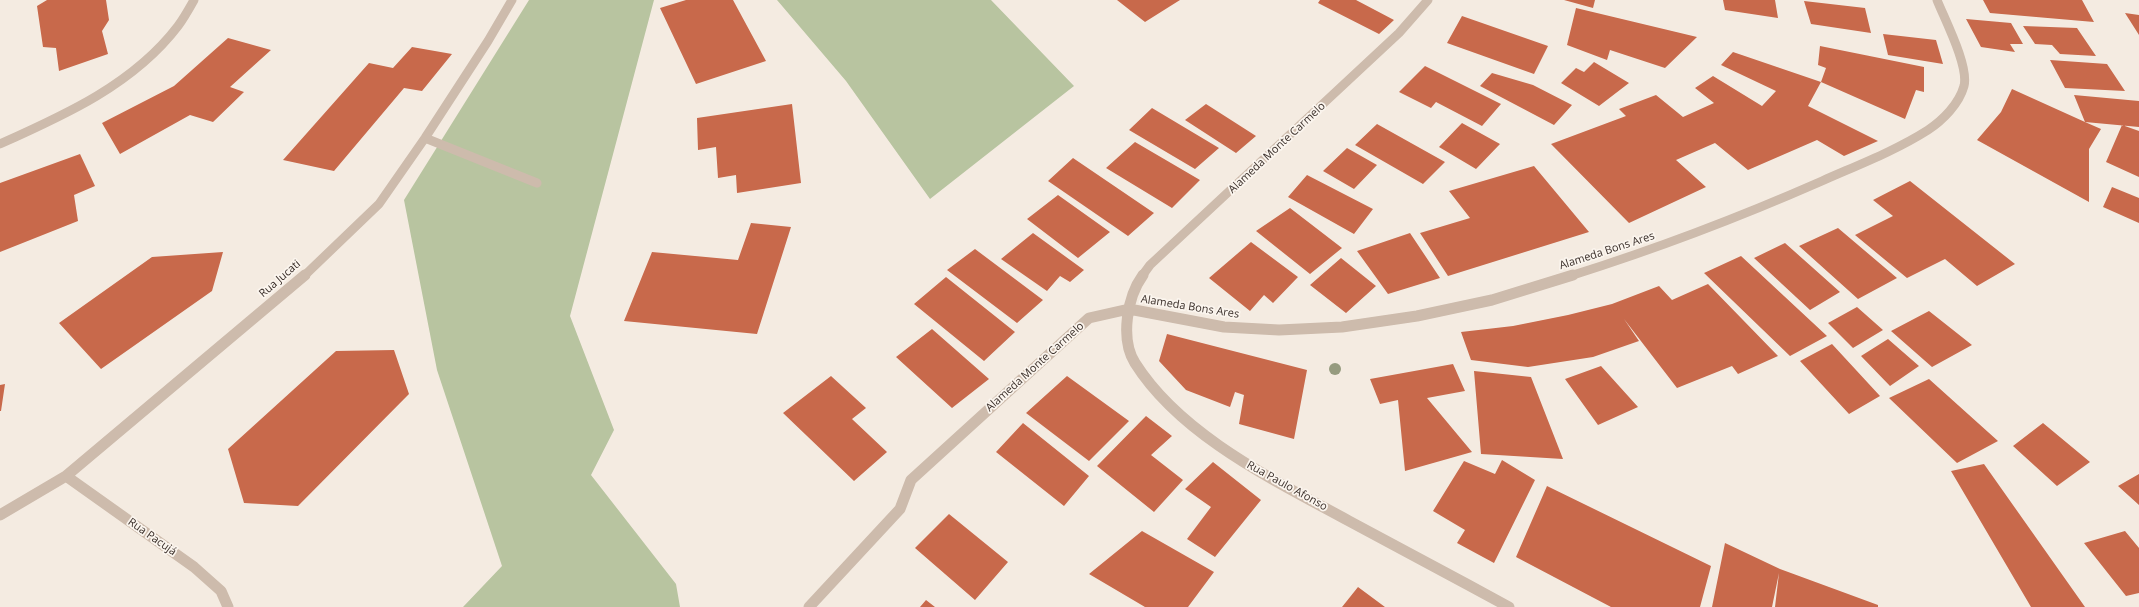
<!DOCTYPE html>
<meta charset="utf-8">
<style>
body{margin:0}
canvas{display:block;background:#f4ebe1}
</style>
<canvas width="2139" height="607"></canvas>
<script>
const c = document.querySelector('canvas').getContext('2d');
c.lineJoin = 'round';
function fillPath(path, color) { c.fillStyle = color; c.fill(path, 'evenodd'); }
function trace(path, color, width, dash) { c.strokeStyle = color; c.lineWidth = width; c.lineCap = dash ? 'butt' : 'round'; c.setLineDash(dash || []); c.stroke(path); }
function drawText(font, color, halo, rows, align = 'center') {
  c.font = font + ' "Open Sans",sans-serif'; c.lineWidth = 3.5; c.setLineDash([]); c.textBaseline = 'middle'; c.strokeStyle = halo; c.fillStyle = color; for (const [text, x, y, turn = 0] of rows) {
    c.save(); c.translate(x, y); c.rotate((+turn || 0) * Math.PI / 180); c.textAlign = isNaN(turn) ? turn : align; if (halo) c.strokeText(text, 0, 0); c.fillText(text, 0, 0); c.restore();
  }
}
fillPath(new Path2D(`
 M 529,0 L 654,0 L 570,316 L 614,430 L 591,475 L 676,584 L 680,607 L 463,607 L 502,566 L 437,370 L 404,200 Z
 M 777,0 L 991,0 L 1074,86 L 930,199 L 846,81 Z`), '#b8c4a0');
fillPath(new Path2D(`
 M 47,0 L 106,0 L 109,20 L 102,31 L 108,54 L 59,71 L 56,48 L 43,47 L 37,6 Z
 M 686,0 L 733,0 L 766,61 L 696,84 L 660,8 Z
 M 1117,0 L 1180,0 L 1145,22 Z
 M 1320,0 L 1356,0 L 1394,20 L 1379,34 L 1318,3 Z
 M 1564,0 L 1595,0 L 1593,8 Z
 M 1723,0 L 1775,0 L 1778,18 L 1725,10 Z
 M 1983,0 L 2082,0 L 2094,22 L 1990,13 Z
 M 1804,1 L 1865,8 L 1871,33 L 1811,24 Z
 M 1576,8 L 1697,37 L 1665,68 L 1610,50 L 1607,60 L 1567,45 Z
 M 2125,13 L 2139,15 L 2139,35 Z
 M 1462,16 L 1548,46 L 1534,74 L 1447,43 Z
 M 1966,19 L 2011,23 L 2023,44 L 2010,44 L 2015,52 L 1981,47 Z
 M 2023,26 L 2077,28 L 2096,56 L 2060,54 L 2052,45 L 2035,44 Z
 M 1883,34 L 1936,40 L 1943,64 L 1888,55 Z
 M 228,38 L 271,50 L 230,87 L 244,92 L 213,122 L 190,115 L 120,154 L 102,123 L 174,86 Z
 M 1820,46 L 1924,67 L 1924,92 L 1916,90 L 1905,119 L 1821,82 L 1826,68 L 1818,65 Z
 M 412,47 L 452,54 L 422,91 L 404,88 L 334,171 L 283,160 L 369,63 L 393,68 Z
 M 1733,52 L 1821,82 L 1808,106 L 1878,141 L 1844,156 L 1817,140 L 1748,170 L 1715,143 L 1676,160 L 1706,187 L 1629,223 L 1551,144 L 1626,116 L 1619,109 L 1656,95 L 1683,117 L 1714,103 L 1695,88 L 1713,76 L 1762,106 L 1776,91 L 1721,65 Z
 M 2050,60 L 2107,64 L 2125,91 L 2065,88 Z
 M 1594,62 L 1629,83 L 1599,106 L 1561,83 L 1576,68 L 1584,72 Z
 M 1425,66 L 1501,104 L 1482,126 L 1436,102 L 1431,108 L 1399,92 Z
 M 1492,73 L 1533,85 L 1572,105 L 1554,125 L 1480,86 Z
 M 2012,89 L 2085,122 L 2074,95 L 2139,101 L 2139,127 L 2085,122 L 2101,129 L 2089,149 L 2089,202 L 1977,140 L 2001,112 Z
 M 792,104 L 801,183 L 737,193 L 736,175 L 718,178 L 716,147 L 698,150 L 697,118 Z
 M 1206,104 L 1256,136 L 1236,153 L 1185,120 Z
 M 1152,108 L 1219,148 L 1195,169 L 1129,130 Z
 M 1462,123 L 1500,144 L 1476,169 L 1439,147 Z
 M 1377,124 L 1445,162 L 1423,184 L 1355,145 Z
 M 2122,125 L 2139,131 L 2139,177 L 2106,162 Z
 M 1135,142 L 1200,180 L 1172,208 L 1106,168 Z
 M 1347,148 L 1377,165 L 1354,189 L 1323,171 Z
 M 80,154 L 95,186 L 74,195 L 78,221 L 0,252 L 0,183 Z
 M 1073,158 L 1154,213 L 1128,236 L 1048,181 Z
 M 1534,166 L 1589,232 L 1448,276 L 1420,233 L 1470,218 L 1449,191 Z
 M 1307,175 L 1373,209 L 1354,234 L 1288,197 Z
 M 1910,181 L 2015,264 L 1977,286 L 1945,259 L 1907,278 L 1855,235 L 1893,216 L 1873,200 Z
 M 2112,187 L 2139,198 L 2139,223 L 2103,207 Z
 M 1058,195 L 1110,232 L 1078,258 L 1027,219 Z
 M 1290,208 L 1342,248 L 1310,274 L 1256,231 Z
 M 751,223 L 791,227 L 757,334 L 624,321 L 652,252 L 738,260 Z
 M 1838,228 L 1897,278 L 1858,299 L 1799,246 Z
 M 1033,233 L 1084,270 L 1070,282 L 1060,276 L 1047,291 L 1001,259 Z
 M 1410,233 L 1440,278 L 1388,294 L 1357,251 Z
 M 1251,242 L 1298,277 L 1273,303 L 1264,295 L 1250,311 L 1209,278 Z
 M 1785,243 L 1840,292 L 1810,310 L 1754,258 Z
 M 975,249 L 1043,300 L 1017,323 L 947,270 Z
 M 223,252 L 212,291 L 101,369 L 59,323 L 152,257 Z
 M 1741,256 L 1827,336 L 1790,356 L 1704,273 Z
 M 1341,258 L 1376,286 L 1346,313 L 1310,285 Z
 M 946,277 L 1015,332 L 984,361 L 914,304 Z
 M 1708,284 L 1778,356 L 1738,374 L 1732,366 L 1677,388 L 1624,319 L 1639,341 L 1593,357 L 1528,367 L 1471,360 L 1461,332 L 1513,326 L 1568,315 L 1612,304 L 1659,286 L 1672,300 Z
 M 1857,307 L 1883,330 L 1853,348 L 1828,323 Z
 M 1929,311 L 1972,345 L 1932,367 L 1891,331 Z
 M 932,329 L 989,379 L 952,408 L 896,357 Z
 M 1167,334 L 1307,370 L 1294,439 L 1239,424 L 1244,395 L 1235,392 L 1230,407 L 1186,390 L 1159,361 Z
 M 1888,339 L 1919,366 L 1890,386 L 1861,356 Z
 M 1832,344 L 1880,396 L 1849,414 L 1800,361 Z
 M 394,350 L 409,394 L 298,506 L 244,503 L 228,449 L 336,351 Z
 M 1453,364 L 1465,391 L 1427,398 L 1472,452 L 1405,471 L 1398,400 L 1380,404 L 1370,379 Z
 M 1601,366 L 1638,407 L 1598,425 L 1565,379 Z
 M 1474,371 L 1531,377 L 1563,459 L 1481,454 Z
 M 831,376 L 866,408 L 852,419 L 887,452 L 854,481 L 783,413 Z
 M 1067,376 L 1129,421 L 1089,461 L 1026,413 Z
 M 1929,379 L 1998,441 L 1957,463 L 1889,398 Z
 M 5,384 L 1,411 L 0,411 L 0,385 Z
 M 1146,416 L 1172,436 L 1151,455 L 1183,480 L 1154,512 L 1097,466 Z
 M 1023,423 L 1089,476 L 1064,506 L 996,452 Z
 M 2043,423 L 2090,462 L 2057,486 L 2013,446 Z
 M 1502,460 L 1535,480 L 1494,563 L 1457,543 L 1465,530 L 1433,511 L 1464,461 L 1495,474 Z
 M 1213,462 L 1261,500 L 1215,557 L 1187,539 L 1211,507 L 1185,489 Z
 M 1984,464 L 2085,607 L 2031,607 L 1951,471 Z
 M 2139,474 L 2139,505 L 2118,486 Z
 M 1547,486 L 1711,566 L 1700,607 L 1611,607 L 1516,557 Z
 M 949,514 L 1008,562 L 975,600 L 915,548 Z
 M 1142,531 L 1214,572 L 1188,607 L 1145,607 L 1089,574 Z
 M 2125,531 L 2139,548 L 2139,593 L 2126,596 L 2084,543 Z
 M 1725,543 L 1780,569 L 1878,605 L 1878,607 L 1775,607 L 1779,573 L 1772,607 L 1712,607 Z
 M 1358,587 L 1385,607 L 1342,607 Z
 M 926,600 L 935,607 L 920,607 Z`), '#c8694b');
trace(new Path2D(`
 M 425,138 L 537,183
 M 0,144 C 65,115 134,84 178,26 C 184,18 189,9 194,0
 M 304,276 L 379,204 L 425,138 L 488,41 L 512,0
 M 1142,276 L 1150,265 L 1399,33 L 1428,0
 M 1570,276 C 1656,249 1740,217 1822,181 C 1858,165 1895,151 1928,130 C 1943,120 1959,104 1964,86 C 1969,66 1945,20 1937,0`), '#cdbbac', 9);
trace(new Path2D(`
 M 1143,275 C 1127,297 1120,339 1135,363 C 1181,436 1276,481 1349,521 C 1403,550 1456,578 1509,607
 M 66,476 L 194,567 L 221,591 L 228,607
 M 0,515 L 66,476 L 305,275
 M 809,607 L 900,509 L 911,480 L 1089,318 L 1129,309 L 1224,327 L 1279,330 L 1342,327 L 1417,316 L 1492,300 L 1573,275`), '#cdbbac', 11);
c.fillStyle = '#969b7f';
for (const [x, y] of [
 [1335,369]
]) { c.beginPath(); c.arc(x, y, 6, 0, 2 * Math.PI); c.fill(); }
drawText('11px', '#3b302b', '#fbf5ee', [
 ["Alameda Monte Carmelo",1277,148,-43],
 ["Alameda Bons Ares",1607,251,-18],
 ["Rua Jucati",280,279,-41],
 ["Alameda Bons Ares",1190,307,9],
 ["Alameda Monte Carmelo",1035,367,-42],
 ["Rua Paulo Afonso",1287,486,29],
 ["Rua Pacujá",152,537,35]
]);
</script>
